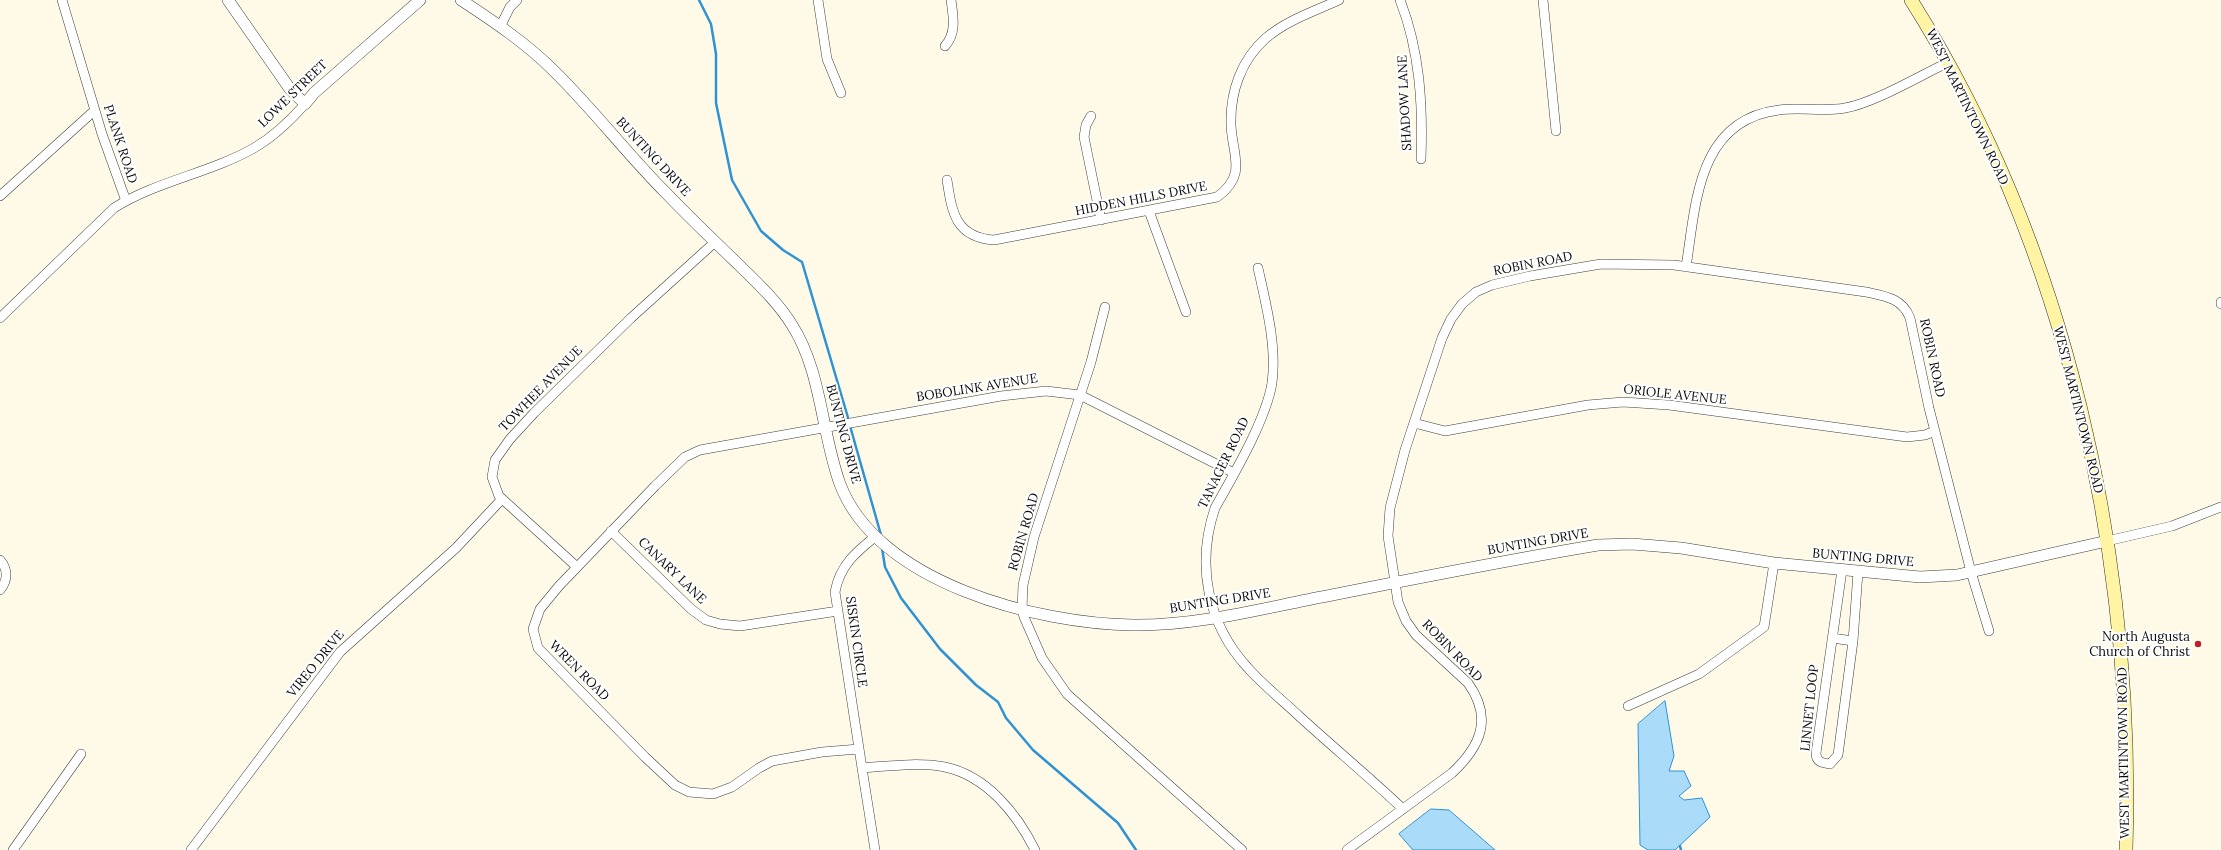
<!DOCTYPE html>
<style>
body{margin:0}
canvas{display:block;background:#fffae8}
</style>
<canvas width="2221" height="850"></canvas>
<script>
const c = document.querySelector('canvas').getContext('2d');
c.lineJoin = 'round';
function fillPath(path, color) { c.fillStyle = color; c.fill(path, 'evenodd'); }
function trace(path, color, width, dash) { c.strokeStyle = color; c.lineWidth = width; c.lineCap = dash ? 'butt' : 'round'; c.setLineDash(dash || []); c.stroke(path); }
function drawText(font, color, halo, rows, align = 'center') {
  c.font = font + ' Lora,serif'; c.lineWidth = 4; c.setLineDash([]); c.textBaseline = 'middle'; c.strokeStyle = halo; c.fillStyle = color; for (const [text, x, y, turn = 0] of rows) {
    c.save(); c.translate(x, y); c.rotate((+turn || 0) * Math.PI / 180); c.textAlign = isNaN(turn) ? turn : align; if (halo) c.strokeText(text, 0, 0); c.fillText(text, 0, 0); c.restore();
  }
}
const water = new Path2D(`
 M 1665,701 L 1674,756 L 1669,771 L 1684,771 L 1691,786 L 1679,796 L 1684,800 L 1702,798 L 1710,817 L 1675,850 L 1648,850 L 1640,845 L 1638,724 Z
 M 1431,809 L 1449,810 L 1495,850 L 1413,850 L 1399,834 Z`);
fillPath(water, '#aadcf9');
trace(water, '#2e92d3', 1);
trace(new Path2D(`
 M 699,0 L 711,24 L 716,54 L 716,103 L 732,180 L 761,231 L 783,250 L 802,262 L 849,421
 M 850,426 L 881,535
 M 882,548 L 885,567 L 901,598 L 940,649 L 976,685 L 998,702 L 1006,718 L 1033,750 L 1118,823 L 1136,850
 M 1680,846 L 1681,850`), '#2e92d3', 2.5);
const minor = new Path2D(`
 M 62,0 L 102,134 L 126,201
 M 818,0 L 827,59 L 841,93
 M 1400,0 C 1420,51 1423,105 1421,159
 M 1543,0 L 1556,131
 M 500,27 L 510,7 L 517,0
 M 945,46 C 957,33 953,15 951,0
 M 1091,116 L 1086,125 L 1084,137 L 1101,220
 M 947,180 C 952,212 955,237 994,240 L 1217,197 C 1248,175 1232,154 1231,125 C 1230,92 1241,60 1266,38 C 1287,20 1315,11 1339,0
 M 0,196 L 95,110
 M 1149,211 L 1186,312
 M 1686,267 C 1696,204 1697,120 1779,110 C 1801,107 1823,112 1845,108 C 1874,103 1919,76 1947,63
 M 1258,268 C 1266,304 1277,346 1272,383 C 1266,420 1234,474 1215,508 C 1196,564 1207,624 1248,668 C 1263,685 1282,700 1299,716 C 1333,747 1369,777 1403,809
 M 2221,302 L 2221,304
 M 1105,307 L 1091,362 L 1034,537 L 1023,585 L 1022,609 L 1024,617 L 1042,658 L 1067,694 L 1242,850
 M 0,318 L 114,208 C 157,181 210,173 254,148 C 273,137 290,121 305,104
 M 1414,423 L 1445,431 L 1588,405 L 1623,402 L 1669,405 L 1907,437 L 1925,435 L 1935,431
 M 611,531 L 691,609 L 706,620 L 720,624 L 740,626 L 838,611
 M 2107,541 L 2172,526 L 2221,507
 M 0,560 C 8,569 8,580 0,590
 M 577,567 L 499,496 L 492,477 L 495,460 L 510,439 L 534,413 L 631,318 L 715,242
 M 1842,570 L 1816,753 C 1816,762 1822,763 1830,764 L 1838,755 L 1853,641 L 1858,572
 M 1832,638 L 1853,641
 M 1628,706 L 1699,674 L 1764,627 L 1774,563
 M 859,749 L 822,752 L 772,761 L 759,768 L 732,787 L 713,794 L 689,792 L 675,785 L 645,757 L 538,648 L 533,629 L 540,609 L 559,586 L 655,486 L 685,457 L 700,450 L 1001,396 L 1046,391 L 1080,395 L 1234,473
 M 862,768 L 835,592 C 840,565 856,552 876,536
 M 13,850 L 81,754
 M 191,850 L 340,652 L 456,548 L 502,499
 M 875,850 L 862,768 C 889,766 918,762 945,767 C 987,776 1017,814 1035,850
 M 1347,850 L 1452,773 C 1481,746 1493,718 1468,683 L 1416,635 L 1406,621 L 1398,602 L 1388,536 L 1390,508 L 1405,450 L 1442,338 L 1451,319 L 1462,304 L 1476,292 L 1492,285 L 1530,276 L 1601,264 L 1674,265 L 1866,292 C 1885,296 1902,298 1910,318 L 1929,408 L 1971,572 L 1989,631`);
const tertiary = new Path2D(`
 M 228,0 L 290,89 L 305,104 L 314,93 L 420,0
 M 461,0 C 493,21 526,43 553,70 C 593,109 627,154 666,193 C 690,218 714,241 739,265 C 757,283 778,302 792,325 C 822,372 821,432 840,484 C 877,583 1038,624 1133,625 C 1198,626 1263,608 1327,596 C 1417,578 1508,560 1598,545 L 1632,544 L 1681,548 L 1774,563 L 1920,577 L 1957,575 L 2107,541`);
const secondary = new Path2D(`
 M 1911,0 C 2068,248 2135,559 2126,850`);
trace(minor, '#3d3d3d', 10);
trace(tertiary, '#3d3d3d', 12);
trace(secondary, '#2c2c2c', 14);
trace(minor, '#fff', 9);
trace(tertiary, '#fff', 11);
trace(secondary, '#fff4a3', 13);
for (const [x, y, r, color] of [
 [2198,644,4,"#bf1e26"]
]) { const dot = new Path2D(); dot.arc(x, y, r, 0, 2 * Math.PI); c.fillStyle = color; c.fill(dot); trace(dot, '#fff', 1.5); }
drawText('13px', '#0a0a0a', '#fff', [
 ["LOWE STREET",293,94,-44],
 ["SHADOW LANE",1405,103,-93],
 ["WEST MARTINTOWN ROAD",1967,107,64],
 ["PLANK ROAD",120,144,72],
 ["BUNTING DRIVE",653,157,47],
 ["HIDDEN HILLS DRIVE",1141,199,-11],
 ["ROBIN ROAD",1533,264,-11],
 ["ROBIN ROAD",1932,358,78],
 ["BOBOLINK AVENUE",977,388,-9],
 ["TOWHEE AVENUE",541,389,-46],
 ["ORIOLE AVENUE",1675,395,6],
 ["WEST MARTINTOWN ROAD",2078,410,76],
 ["BUNTING DRIVE",843,434,75],
 ["TANAGER ROAD",1224,463,-64],
 ["ROBIN ROAD",1024,532,-74],
 ["BUNTING DRIVE",1538,542,-10],
 ["BUNTING DRIVE",1863,558,5],
 ["CANARY LANE",672,571,44],
 ["BUNTING DRIVE",1220,601,-9],
 ["SISKIN CIRCLE",856,642,82],
 ["ROBIN ROAD",1452,651,46],
 ["VIREO DRIVE",316,664,-51],
 ["WREN ROAD",579,671,45],
 ["LINNET LOOP",1810,708,-84],
 ["WEST MARTINTOWN ROAD",2124,753,-91]
]);
drawText('13px', '#0a0a0a', '#fff', [
 ["North Augusta",2190,637],
 ["Church of Christ",2190,652]
], 'right');
</script>
